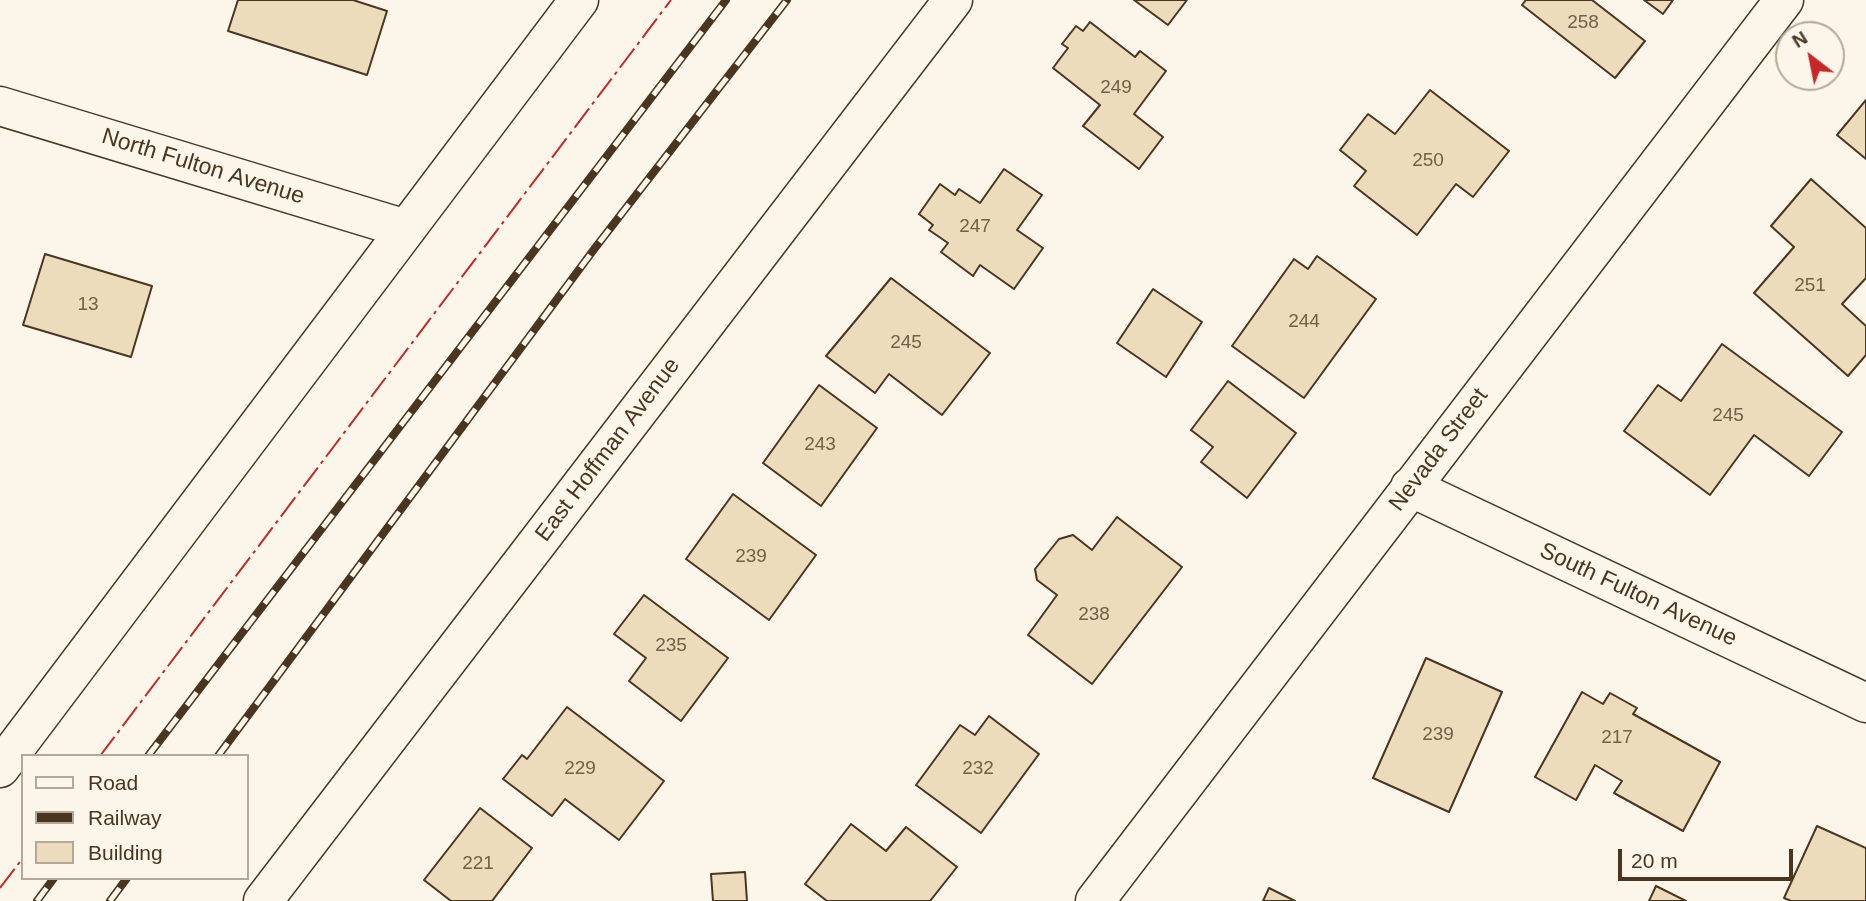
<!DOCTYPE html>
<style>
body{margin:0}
#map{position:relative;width:1866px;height:901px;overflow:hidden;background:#fbf6e9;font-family:Arial,sans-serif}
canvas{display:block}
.legend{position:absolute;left:21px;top:754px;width:228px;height:126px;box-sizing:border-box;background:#fbf6e9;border:2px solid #b4a999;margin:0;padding:9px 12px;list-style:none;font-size:21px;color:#4a3520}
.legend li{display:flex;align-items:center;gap:14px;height:35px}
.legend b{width:35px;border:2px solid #b4a999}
.north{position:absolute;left:1775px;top:21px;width:70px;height:70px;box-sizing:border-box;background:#fbf6e9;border:2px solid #b4a999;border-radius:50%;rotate:328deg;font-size:19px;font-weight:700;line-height:28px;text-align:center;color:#4a3520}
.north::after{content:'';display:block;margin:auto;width:24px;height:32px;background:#c62828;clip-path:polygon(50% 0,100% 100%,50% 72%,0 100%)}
.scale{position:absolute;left:1618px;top:849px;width:175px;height:32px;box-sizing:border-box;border:4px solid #4a3520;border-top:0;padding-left:9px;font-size:21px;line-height:24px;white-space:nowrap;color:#4a3520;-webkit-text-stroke:5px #fbf6e9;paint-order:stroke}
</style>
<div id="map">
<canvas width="1866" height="901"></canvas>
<ul class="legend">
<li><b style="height:9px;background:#fbf6e9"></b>Road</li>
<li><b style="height:9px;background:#4a3520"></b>Railway</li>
<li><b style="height:19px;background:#ecdcbc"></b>Building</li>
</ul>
<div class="north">N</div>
<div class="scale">20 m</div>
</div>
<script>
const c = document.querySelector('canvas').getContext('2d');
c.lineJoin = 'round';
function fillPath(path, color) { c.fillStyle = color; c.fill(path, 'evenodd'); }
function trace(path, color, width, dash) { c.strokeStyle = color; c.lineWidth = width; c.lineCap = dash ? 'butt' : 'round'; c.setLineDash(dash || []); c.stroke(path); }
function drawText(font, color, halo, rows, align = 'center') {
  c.font = font + ' Arial,sans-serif'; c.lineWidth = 5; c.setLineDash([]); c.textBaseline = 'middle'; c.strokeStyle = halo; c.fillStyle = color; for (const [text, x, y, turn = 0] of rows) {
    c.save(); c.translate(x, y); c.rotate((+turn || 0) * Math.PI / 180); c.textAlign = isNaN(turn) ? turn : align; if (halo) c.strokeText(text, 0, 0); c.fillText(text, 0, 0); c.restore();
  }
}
const building = new Path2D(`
 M 238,0 L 353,0 L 387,11 L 367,75 L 228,31 Z
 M 1134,0 L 1187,0 L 1168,25 Z
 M 1526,0 L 1592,0 L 1645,41 L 1615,78 L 1522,5 Z
 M 1644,0 L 1673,0 L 1663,14 Z
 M 1090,22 L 1135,57 L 1140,51 L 1166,71 L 1134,114 L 1163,137 L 1139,169 L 1083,126 L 1100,105 L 1053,68 L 1068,48 L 1062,44 L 1076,26 L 1083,31 Z
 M 1430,90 L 1509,151 L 1473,197 L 1456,184 L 1417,235 L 1354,186 L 1366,171 L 1340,150 L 1368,114 L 1395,134 Z
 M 1866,100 L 1866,159 L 1837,135 Z
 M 1004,169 L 1042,195 L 1017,230 L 1043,248 L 1014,289 L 980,265 L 973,276 L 941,252 L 948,243 L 929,230 L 933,225 L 919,214 L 940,184 L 955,195 L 959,189 L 980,203 Z
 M 1811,179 L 1866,228 L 1866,278 L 1842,304 L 1866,326 L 1866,355 L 1848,376 L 1754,293 L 1794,247 L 1771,226 Z
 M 45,254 L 152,286 L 131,357 L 23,325 Z
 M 1317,256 L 1376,299 L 1304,398 L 1232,346 L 1294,259 L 1308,269 Z
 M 891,278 L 990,353 L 942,415 L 889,374 L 875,393 L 826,356 Z
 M 1153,289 L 1202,322 L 1166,377 L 1117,343 Z
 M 1722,344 L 1842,432 L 1809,476 L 1754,435 L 1710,495 L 1624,431 L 1658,385 L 1681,401 Z
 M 1228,381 L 1296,433 L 1247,498 L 1201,462 L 1213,447 L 1191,430 Z
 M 819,385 L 877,428 L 821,506 L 763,463 Z
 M 733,494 L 816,555 L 769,620 L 686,559 Z
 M 1117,517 L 1182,567 L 1092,684 L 1028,635 L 1057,595 L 1037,580 L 1035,569 L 1059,539 L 1073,535 L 1092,550 Z
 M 644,595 L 728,658 L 681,721 L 629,681 L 646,658 L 614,634 Z
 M 1426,658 L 1502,692 L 1449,812 L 1373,778 Z
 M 1582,692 L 1603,704 L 1610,693 L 1637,708 L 1633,714 L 1720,762 L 1683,831 L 1614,793 L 1622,781 L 1595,765 L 1576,800 L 1535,777 Z
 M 567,707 L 664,781 L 619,840 L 565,799 L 552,816 L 503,779 L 522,755 L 527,759 Z
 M 989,716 L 1039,754 L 981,833 L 916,785 L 960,725 L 975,735 Z
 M 480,808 L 532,848 L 492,901 L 451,901 L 424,880 Z
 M 851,824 L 886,851 L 906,827 L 957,867 L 930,901 L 827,901 L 805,884 Z
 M 1817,826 L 1866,848 L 1866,901 L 1791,901 L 1784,898 Z
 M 745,872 L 747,901 L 713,901 L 711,874 Z
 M 1656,886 L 1686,901 L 1649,901 Z
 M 1269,888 L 1295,901 L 1263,901 Z`);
fillPath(building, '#ecdcbc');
trace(building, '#4a3520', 2);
const street = new Path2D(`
 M 0,106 L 406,229
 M 1410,487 L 1866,703
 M 1095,901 L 1784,0`);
const secondary = new Path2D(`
 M 0,768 L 579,0
 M 263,901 L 953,0`);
trace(street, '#4a3520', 41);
trace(secondary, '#4a3520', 41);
trace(street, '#fbf6e9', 38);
trace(secondary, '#fbf6e9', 38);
const rail = new Path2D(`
 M 148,756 L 726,0
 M 218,756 L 595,248 L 787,0
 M 37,901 L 54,878
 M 110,901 L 127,878`);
trace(rail, '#4a3520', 8);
trace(rail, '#fbf6e9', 5, [16]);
trace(new Path2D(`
 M 100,756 L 671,0
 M 0,888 L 23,858`), '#c62828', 2, [24, 5, 3.5, 5]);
drawText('19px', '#725f47', null, [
 ["258",1583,23],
 ["249",1116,88],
 ["250",1428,161],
 ["247",975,227],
 ["251",1810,286],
 ["13",88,305],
 ["244",1304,322],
 ["245",906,343],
 ["245",1728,416],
 ["243",820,445],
 ["239",751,557],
 ["238",1094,615],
 ["235",671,646],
 ["239",1438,735],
 ["217",1617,738],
 ["229",580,769],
 ["232",978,769],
 ["221",478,864]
]);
drawText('23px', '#4a3520', '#fbf6e9', [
 ["North Fulton Avenue",203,167,17],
 ["East Hoffman Avenue",608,450,-53],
 ["Nevada Street",1439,450,-53],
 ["South Fulton Avenue",1638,595,25]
]);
</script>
